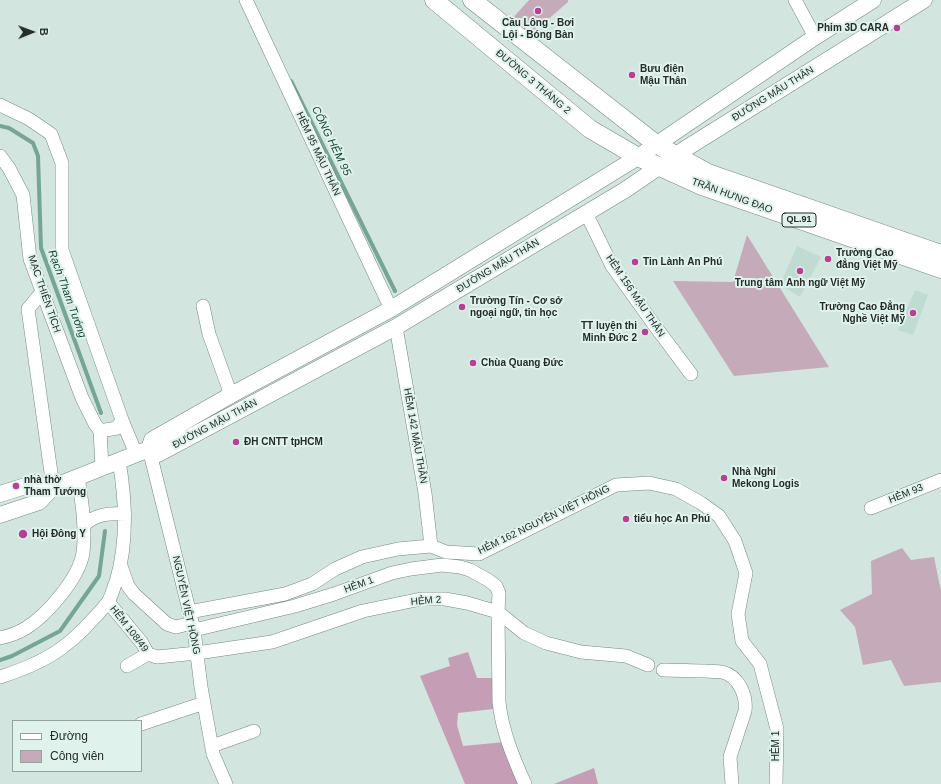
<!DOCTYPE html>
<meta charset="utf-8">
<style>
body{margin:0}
#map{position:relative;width:941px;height:784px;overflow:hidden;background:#d2e5de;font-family:Helvetica,sans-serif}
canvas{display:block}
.legend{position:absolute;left:12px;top:720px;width:130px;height:52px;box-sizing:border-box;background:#dff2ec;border:1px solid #95a39e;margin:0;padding:5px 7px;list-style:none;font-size:12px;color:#252c2a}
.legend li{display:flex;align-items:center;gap:8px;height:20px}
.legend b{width:20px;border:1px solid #95a39e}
.north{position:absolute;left:12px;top:12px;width:40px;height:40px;-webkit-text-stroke:3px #dff2ec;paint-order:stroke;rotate:89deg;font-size:11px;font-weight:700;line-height:16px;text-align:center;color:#252c2a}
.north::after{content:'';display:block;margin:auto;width:14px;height:18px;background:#252c2a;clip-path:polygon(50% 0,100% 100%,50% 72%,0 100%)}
</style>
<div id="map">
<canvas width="941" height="784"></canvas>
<ul class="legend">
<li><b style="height:5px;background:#fff"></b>Đường</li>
<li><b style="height:11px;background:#c5aaba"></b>Công viên</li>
</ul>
<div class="north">B</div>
</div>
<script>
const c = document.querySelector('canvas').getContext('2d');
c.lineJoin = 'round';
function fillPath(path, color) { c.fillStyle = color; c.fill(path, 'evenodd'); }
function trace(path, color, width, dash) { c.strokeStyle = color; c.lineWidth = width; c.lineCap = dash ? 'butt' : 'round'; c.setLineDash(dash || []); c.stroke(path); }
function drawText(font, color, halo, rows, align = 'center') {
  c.font = font + ' Helvetica,sans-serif'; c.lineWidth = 4; c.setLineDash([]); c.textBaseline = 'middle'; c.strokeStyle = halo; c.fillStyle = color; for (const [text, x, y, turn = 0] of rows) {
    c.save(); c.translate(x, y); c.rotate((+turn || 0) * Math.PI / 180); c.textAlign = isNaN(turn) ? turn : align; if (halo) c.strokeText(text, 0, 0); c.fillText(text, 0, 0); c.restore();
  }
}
fillPath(new Path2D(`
 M 797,246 L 821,257 L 800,297 L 780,285 Z
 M 915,290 L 928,295 L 913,335 L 898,330 Z`), '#c0dbd2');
fillPath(new Path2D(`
 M 529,0 L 568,0 L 568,2 L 529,36 L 511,20 Z
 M 747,235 L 829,367 L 734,376 L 673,281 L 733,282 Z
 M 902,548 L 911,560 L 934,557 L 941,591 L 941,682 L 904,686 L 891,660 L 863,665 L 855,627 L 840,610 L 872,594 L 871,561 Z`), '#c5aaba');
fillPath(new Path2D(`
 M 468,652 L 477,678 L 492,678 L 493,709 L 458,713 L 457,725 L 463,746 L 505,742 L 522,784 L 465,784 L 420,676 L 450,666 L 448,658 Z
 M 594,768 L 598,784 L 554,784 Z`), '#c59db5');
trace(new Path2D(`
 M 291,81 L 395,291
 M 0,126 L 9,128 L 33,143 L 38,156 L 41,248 L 101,413
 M 0,660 L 12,656 L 60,631 L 99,576 L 105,531`), '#75a596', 4);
const minor = new Path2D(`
 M 246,0 L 391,309
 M 795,0 L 815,37
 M 0,105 L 29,119 L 51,134 L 62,163 L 62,250 L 122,420 L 117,428 L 100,431 L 95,424 L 82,398 L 30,259 L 23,195 L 9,168 L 0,156
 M 586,213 L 612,266 L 655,326 L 691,374
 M 42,292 L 28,309 L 53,487
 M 203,306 L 209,334 L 231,395
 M 396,327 L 425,493 L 431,546
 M 122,420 L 136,454
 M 100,431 L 102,467
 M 149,449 L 194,630 L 201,687 L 213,754 L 226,784
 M 871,508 L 941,480
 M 84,525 C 96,514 109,513 125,514
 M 121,566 L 128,586 L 134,594 L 167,624 L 176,627 L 192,623
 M 108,602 L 142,643 L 148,654 L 157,657 L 197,653 L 272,642 L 363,611 L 421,599 L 445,599 L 467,603 L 498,612 L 524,633 L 546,643 L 581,652 L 626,656 L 648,665
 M 189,612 L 285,594 L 312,584 L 335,569 L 362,557 L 398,549 L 431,546 L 446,552 L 479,554 L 616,485 L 649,483 L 676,489 L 701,503 L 719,516 L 735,541 L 746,573 L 738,614 L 742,641 L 760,664 L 777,729 L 776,784
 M 194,630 L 295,606 L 334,594 L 392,573 L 411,569 L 442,565 L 460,567 L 470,570 L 488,580 L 496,586 L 499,593 L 498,612 L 499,702 C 502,731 513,757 525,784
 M 0,638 C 9,636 18,633 26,628 C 47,615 79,578 83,553 C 86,528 82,502 78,477
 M 127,666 L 148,654
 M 663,670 C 678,670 692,671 706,671 C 711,672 717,671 722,672 C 739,676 747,696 745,711 L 730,757 L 732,784
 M 0,677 C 41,664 66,650 94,618 C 99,613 104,607 108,602 C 112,596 113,588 116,582 C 128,542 126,501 119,461
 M 141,724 L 204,703
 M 212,746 L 254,731`);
const major = new Path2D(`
 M 149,449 L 152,440 L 231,395 L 391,309 L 638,157 L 815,37 L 873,0
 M 0,494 L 35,483 L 53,487
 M 0,515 L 39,502 L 53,487 L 149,449 L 158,454 L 396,327 L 625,190 L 685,149 L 924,0`);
const highway = new Path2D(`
 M 434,0 L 590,129 L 638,157 L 702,186 L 941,269
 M 472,0 L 656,144 L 708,173 L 941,254`);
trace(minor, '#778882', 14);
trace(major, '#778882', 17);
trace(highway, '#778882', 19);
trace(minor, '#fff', 13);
trace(major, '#fff', 16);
trace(highway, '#fff', 18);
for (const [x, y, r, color] of [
 [538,11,4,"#b84094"],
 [897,28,4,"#b84094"],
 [632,75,4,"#b84094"],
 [828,259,4,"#b84094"],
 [635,262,4,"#b84094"],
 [800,271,4,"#b84094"],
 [462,307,4,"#b84094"],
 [913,313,4,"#b84094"],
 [645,332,4,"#b84094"],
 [473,363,4,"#b84094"],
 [236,442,4,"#b84094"],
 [724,478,4,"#b84094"],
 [16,486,4,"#b84094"],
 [626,519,4,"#b84094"],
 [23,534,5,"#b84094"]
]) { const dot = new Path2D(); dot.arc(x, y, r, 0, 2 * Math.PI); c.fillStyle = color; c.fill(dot); trace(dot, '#dff2ec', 1.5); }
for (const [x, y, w] of [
 [799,220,34]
]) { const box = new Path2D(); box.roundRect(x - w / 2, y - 7, w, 14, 3); c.fillStyle = '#dff2ec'; c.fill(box); trace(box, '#252c2a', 1); }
drawText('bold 9px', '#252c2a', null, [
 ["QL.91",799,220]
]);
drawText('bold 10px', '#252c2a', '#dff2ec', [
 ["Cầu Lông - Bơi",538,23,"center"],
 ["Lội - Bóng Bàn",538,35,"center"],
 ["Phim 3D CARA",889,28,"right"],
 ["Bưu điện",640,69],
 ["Mậu Thân",640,81],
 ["Trường Cao",836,253],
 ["đẳng Việt Mỹ",836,265],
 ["Tin Lành An Phú",643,262],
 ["Trung tâm Anh ngữ Việt Mỹ",800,283,"center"],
 ["Trường Tín - Cơ sở",470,301],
 ["ngoại ngữ, tin học",470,313],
 ["Trường Cao Đẳng",905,307,"right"],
 ["Nghề Việt Mỹ",905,319,"right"],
 ["TT luyện thi",637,326,"right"],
 ["Minh Đức 2",637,338,"right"],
 ["Chùa Quang Đức",481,363],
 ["ĐH CNTT tpHCM",244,442],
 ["Nhà Nghỉ",732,472],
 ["Mekong Logis",732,484],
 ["nhà thờ",24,480],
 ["Tham Tướng",24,492],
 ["tiểu học An Phú",634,519],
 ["Hội Đông Y",32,534]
], 'left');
drawText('10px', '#252c2a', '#dff2ec', [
 ["ĐƯỜNG 3 THÁNG 2",533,82,40],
 ["ĐƯỜNG MẬU THÂN",773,94,-32],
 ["HẺM 95 MẬU THÂN",318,154,65],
 ["TRẦN HƯNG ĐẠO",732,196,20],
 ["ĐƯỜNG MẬU THÂN",498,266,-31],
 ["MẠC THIÊN TÍCH",44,294,71],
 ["HẺM 156 MẬU THÂN",635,296,56],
 ["ĐƯỜNG MẬU THÂN",215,424,-28],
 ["HẺM 142 MẬU THÂN",415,436,80],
 ["HẺM 93",906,494,-22],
 ["HẺM 162 NGUYỄN VIỆT HỒNG",544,520,-26],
 ["HẺM 1",359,585,-20],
 ["HẺM 2",426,601,-5],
 ["NGUYỄN VIỆT HỒNG",186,605,78],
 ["HẼM 108/49",129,629,52],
 ["HẺM 1",776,746,-90]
]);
drawText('italic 11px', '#143f34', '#dff2ec', [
 ["CỐNG HẺM 95",331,141,64],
 ["Rạch Tham Tướng",67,294,70]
]);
</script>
